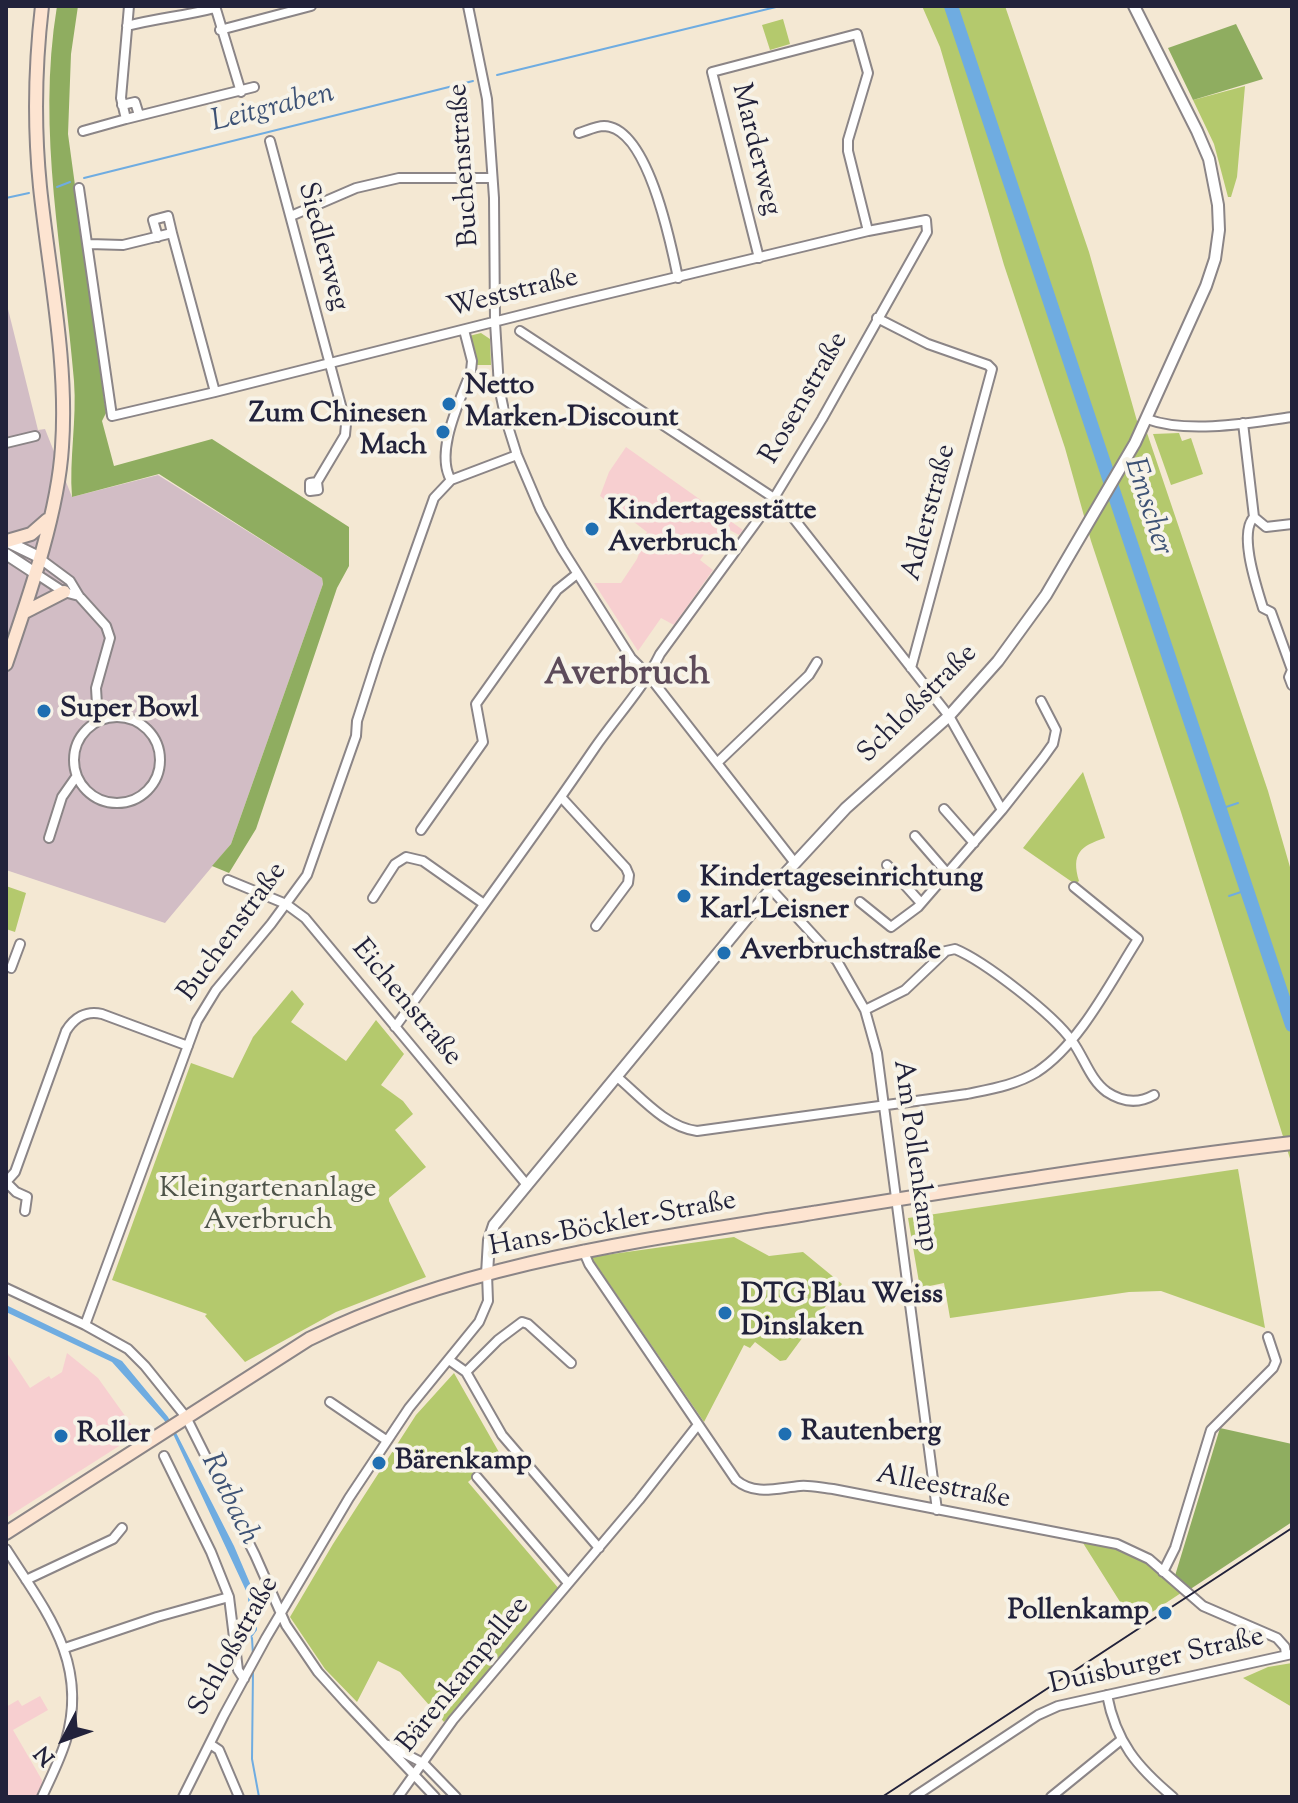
<!DOCTYPE html>
<meta charset="utf-8">
<style>
body{margin:0}
#map{position:relative;width:1298px;height:1803px;overflow:hidden;background:#f4e8d3;font-family:"Sorts Mill Goudy",serif}
canvas{display:block}
.frame{position:absolute;inset:0;border:8px solid #22223b;pointer-events:none}
.north{position:absolute;left:24px;top:1699px;width:80px;height:80px;-webkit-text-stroke:6px #f7f3e8;paint-order:stroke;rotate:229deg;font-size:22px;font-weight:700;line-height:32px;text-align:center;color:#22223b}
.north::after{content:'';display:block;margin:auto;width:28px;height:36px;background:#22223b;clip-path:polygon(50% 0,100% 100%,50% 72%,0 100%)}
</style>
<div id="map">
<canvas width="1298" height="1803"></canvas>
<div class="frame"></div>
<div class="north">N</div>
</div>
<script>
const c = document.querySelector('canvas').getContext('2d');
c.lineJoin = 'round';
function fillPath(path, color) { c.fillStyle = color; c.fill(path, 'evenodd'); }
function trace(path, color, width, dash) { c.strokeStyle = color; c.lineWidth = width; c.lineCap = dash ? 'butt' : 'round'; c.setLineDash(dash || []); c.stroke(path); }
function drawText(font, color, halo, rows, align = 'center') {
  c.font = font + ' "Sorts Mill Goudy",serif'; c.lineWidth = 8; c.setLineDash([]); c.textBaseline = 'middle'; c.strokeStyle = halo; c.fillStyle = color; for (const [text, x, y, turn = 0] of rows) {
    c.save(); c.translate(x, y); c.rotate((+turn || 0) * Math.PI / 180); c.textAlign = isNaN(turn) ? turn : align; if (halo) c.strokeText(text, 0, 0); c.fillText(text, 0, 0); c.restore();
  }
}
fillPath(new Path2D(`
 M 626,447 L 743,530 L 739,535 L 724,527 L 700,560 L 713,570 L 674,625 L 661,618 L 638,651 L 594,583 L 621,583 L 637,559 L 647,532 L 600,496 L 609,472 Z
 M 7,1353 L 30,1388 L 49,1376 L 51,1379 L 62,1372 L 67,1353 L 98,1378 L 138,1434 L 6,1518 Z
 M 40,1696 L 48,1710 L 13,1730 L 42,1780 L 42,1787 L 36,1797 L 6,1797 L 6,1707 L 18,1700 L 22,1706 Z`), '#f7cfd0');
fillPath(new Path2D(`
 M 6,301 L 38,430 L 45,429 L 72,497 L 158,475 L 322,578 L 323,584 L 231,844 L 165,923 L 6,870 Z`), '#d2bdc5');
fillPath(new Path2D(`
 M 922,6 L 1005,6 L 1089,252 L 1137,421 L 1145,427 L 1268,791 L 1292,874 L 1292,1165 L 1181,812 L 1091,541 L 1065,448 L 1004,265 L 940,47 Z
 M 783,19 L 790,44 L 770,50 L 762,25 Z
 M 1245,86 L 1237,177 L 1231,197 L 1228,197 L 1214,144 L 1193,100 Z
 M 481,333 L 490,339 L 491,365 L 475,365 L 469,336 Z
 M 1179,433 L 1182,441 L 1191,438 L 1203,474 L 1171,485 L 1153,434 Z
 M 1083,772 L 1105,838 C 1080,846 1071,854 1079,881 L 1075,884 L 1023,848 Z
 M 6,886 L 26,893 L 15,932 L 6,929 Z
 M 292,990 L 304,1004 L 291,1022 L 346,1061 L 376,1020 L 404,1054 L 381,1085 L 403,1101 L 413,1114 L 395,1130 L 426,1167 L 389,1198 L 389,1201 L 426,1277 L 336,1312 L 245,1362 L 205,1316 L 207,1314 L 112,1280 L 191,1063 L 233,1078 L 253,1037 Z
 M 1238,1169 L 1265,1328 L 1161,1291 L 1129,1292 L 950,1318 L 944,1283 L 920,1288 L 908,1218 Z
 M 734,1237 L 769,1256 L 803,1252 L 842,1284 L 786,1360 L 780,1361 L 755,1342 L 750,1348 L 744,1345 L 704,1422 L 591,1257 Z
 M 454,1373 L 500,1454 L 468,1482 L 560,1590 L 444,1722 L 400,1672 L 378,1661 L 357,1702 L 325,1669 L 290,1617 L 333,1544 L 416,1415 Z
 M 1083,1543 L 1124,1550 L 1140,1558 L 1181,1593 L 1134,1624 Z
 M 1292,1663 L 1292,1707 L 1243,1678 L 1268,1667 Z`), '#b4c96d');
fillPath(new Path2D(`
 M 57,6 L 78,6 L 71,54 L 68,134 L 106,413 L 102,421 L 114,466 L 212,439 L 349,527 L 349,566 L 337,588 L 256,829 L 229,873 L 212,866 L 231,844 L 323,584 L 322,578 L 159,474 L 72,497 C 69,459 77,420 74,381 C 64,255 36,133 57,6 Z
 M 1236,24 L 1263,79 L 1193,100 L 1168,48 Z
 M 1220,1428 L 1292,1444 L 1292,1522 L 1189,1590 L 1174,1579 Z`), '#8fad60');
fillPath(new Path2D(`
 M 6,1305 L 122,1361 L 168,1417 L 234,1546 L 255,1595 L 257,1630 L 249,1641 L 248,1595 L 174,1436 L 164,1420 L 112,1362 L 6,1312 Z`), '#6face1');
trace(new Path2D(`
 M 497,75 L 780,6
 M 84,178 L 473,81
 M 57,187 L 70,182
 M 6,198 L 29,193
 M 1220,809 L 1238,803
 M 1229,896 L 1247,890
 M 252,1638 L 253,1655
 M 253,1670 L 252,1759 L 259,1797`), '#6face1', 2);
trace(new Path2D(`
 M 951,6 L 1292,1025`), '#6face1', 14);
const minor = new Path2D(`
 M 129,6 L 121,98 L 126,119 L 254,87
 M 215,6 L 241,92
 M 468,6 L 487,99 L 494,198 L 495,322 L 499,387 L 506,420 L 517,455 L 540,509 L 562,549 L 631,658 L 649,676 L 795,863
 M 127,26 C 157,18 185,16 215,8
 M 220,30 L 311,6
 M 122,105 L 135,102 L 139,115
 M 83,131 L 126,119
 M 579,133 C 586,131 596,126 604,126 C 648,127 671,244 678,278
 M 270,141 L 346,424 L 345,435 L 317,482 L 318,490 L 310,491 L 310,483 L 317,482
 M 79,188 L 112,416 L 215,392 L 573,302 L 868,231 L 926,220 L 927,232 L 822,419 L 774,498 L 660,654 C 643,689 616,717 594,749 C 530,843 462,935 395,1027
 M 291,216 L 356,188 L 399,178 L 492,178
 M 158,237 L 153,220 L 168,216 L 172,233
 M 89,244 L 123,245 L 172,233 L 215,392
 M 759,258 L 712,72 L 857,34 L 868,73 L 848,140 L 848,151 L 868,231
 M 877,318 L 928,344 L 988,365 L 992,369 L 911,668
 M 520,331 L 774,498 L 791,515 L 949,716 L 1002,810
 M 1147,419 C 1187,434 1250,423 1292,417
 M 1243,423 L 1254,517 L 1266,527 L 1292,524
 M 6,443 L 35,436
 M 451,480 C 434,452 461,399 471,371 L 472,361 L 464,330
 M 1254,517 C 1238,533 1257,588 1263,608 L 1271,612 L 1292,670 L 1289,677 L 1292,685
 M 39,558 L 70,581 L 79,596 L 106,626 L 110,638 L 96,688 L 98,721
 M 35,573 L 64,592 L 79,596
 M74 760a43 43 0 1 1 86 0a43 43 0 1 1-86 0Z
 M 718,762 L 809,675 L 817,662
 M 561,797 L 626,868 L 629,875 L 628,883 L 596,926
 M 944,809 L 974,843
 M 421,830 L 483,742 L 476,704 L 557,590 L 577,574
 M 915,836 L 947,873
 M 49,838 L 62,797 L 76,777
 M 887,865 L 921,903
 M 228,880 L 286,904 L 305,918 L 527,1185
 M 771,889 L 837,961 L 865,1010 L 877,1053 L 937,1510
 M 373,898 L 395,864 L 406,857 L 423,861 L 484,904
 M 860,902 L 891,927 L 918,907 L 1002,810 L 1043,758 L 1053,744 L 1056,730 L 1041,701
 M 11,968 L 20,944
 M 865,1010 L 905,990 L 946,951 L 955,949 C 984,961 1053,1014 1072,1041 C 1084,1057 1090,1080 1107,1092 C 1122,1102 1138,1104 1154,1095
 M 616,1076 C 640,1096 665,1127 697,1131 L 967,1094 C 991,1089 1016,1085 1037,1072 C 1080,1044 1111,981 1138,939 L 1074,887
 M 6,1182 L 15,1172 L 66,1031 C 74,1018 86,1010 102,1014 L 188,1046
 M 6,1182 L 16,1192 L 27,1197 L 25,1211
 M 583,1250 L 589,1264 L 736,1480 C 755,1496 777,1488 800,1486 C 810,1485 822,1488 833,1489 L 1117,1544 L 1149,1559 L 1203,1606 L 1277,1638 L 1285,1647 L 1286,1655
 M 6,1288 L 85,1325 L 128,1349 L 145,1366 L 186,1417 L 255,1555 L 286,1625 L 318,1672 L 346,1703 L 435,1797
 M 85,1325 L 197,1021 L 216,990 L 271,924 L 307,875 L 356,736 L 357,721 L 378,656 L 434,498 L 451,480 L 517,455
 M 449,1360 L 466,1372 L 502,1435 L 599,1548
 M 466,1372 L 498,1340 L 522,1322 L 528,1324 L 571,1363
 M 330,1402 L 386,1440
 M 164,1456 L 211,1552 L 229,1597 L 238,1670 L 244,1679
 M 477,1477 L 568,1583
 M 6,1549 C 45,1610 89,1662 66,1740 C 60,1760 50,1779 42,1797
 M 1163,1572 L 1175,1548 L 1211,1430 L 1273,1368 L 1276,1361 L 1268,1337
 M 26,1580 L 113,1539 L 122,1528
 M 65,1648 L 157,1617 L 229,1597
 M 1107,1695 C 1116,1742 1137,1767 1173,1797
 M 210,1744 L 219,1750 L 239,1797
 M 388,1745 L 423,1763 L 456,1797
 M 183,1797 L 224,1715 L 266,1638 L 349,1498 L 409,1408 L 479,1322 L 488,1301 L 487,1274
 M 398,1797 L 453,1720 L 639,1500 L 697,1426
 M 914,1797 L 1038,1715 L 1058,1706 L 1292,1654
 M 1051,1797 L 1121,1740`);
const tertiary = new Path2D(`
 M 6,541 L 39,557
 M 6,554 L 35,573
 M 487,1274 L 489,1240 L 494,1225 L 771,889 L 846,808 L 949,716 L 998,661 L 1046,595 L 1135,443 L 1206,286 L 1215,259 L 1219,230 L 1218,205 L 1209,159 L 1197,131 L 1134,6`);
const secondary = new Path2D(`
 M 7,541 L 31,534 L 47,520
 M 23,613 L 64,592
 M 6,664 C 28,599 58,514 62,447 C 68,361 49,273 40,187 C 34,127 35,66 42,6
 M 6,1533 L 309,1339 C 464,1263 638,1241 806,1214 C 968,1188 1129,1162 1292,1143`);
trace(minor, '#8b8587', 12);
trace(tertiary, '#8b8587', 14);
trace(secondary, '#8b8587', 16);
trace(minor, '#fff', 8);
trace(tertiary, '#fff', 10);
trace(secondary, '#fde4d1', 12);
trace(new Path2D(`
 M 882,1797 L 1292,1528`), '#22223b', 2);
for (const [x, y, r, color] of [
 [449,404,8,"#1f6fb2"],
 [443,432,8,"#1f6fb2"],
 [592,529,8,"#1f6fb2"],
 [44,711,8,"#1f6fb2"],
 [684,896,8,"#1f6fb2"],
 [724,953,8,"#1f6fb2"],
 [725,1313,8,"#1f6fb2"],
 [785,1434,8,"#1f6fb2"],
 [61,1436,8,"#1f6fb2"],
 [379,1463,8,"#1f6fb2"],
 [1165,1613,8,"#1f6fb2"]
]) { const dot = new Path2D(); dot.arc(x, y, r, 0, 2 * Math.PI); c.fillStyle = color; c.fill(dot); trace(dot, '#f7f3e8', 3); }
drawText('28px', '#22223b', '#f7f3e8', [
 ["Marderweg",754,150,76],
 ["Buchenstraße",466,165,-94],
 ["Siedlerweg",321,247,75],
 ["Weststraße",513,295,-14],
 ["Rosenstraße",806,399,-60],
 ["Adlerstraße",931,513,-75],
 ["Schloßstraße",919,705,-45],
 ["Buchenstraße",234,933,-54],
 ["Eichenstraße",405,1004,50],
 ["Am Pollenkamp",913,1156,82],
 ["Hans-Böckler-Straße",613,1226,-11],
 ["Alleestraße",943,1489,11],
 ["Schloßstraße",236,1647,-61],
 ["Duisburger Straße",1157,1663,-13],
 ["Bärenkampallee",465,1676,-51]
]);
drawText('bold 28px', '#22223b', '#f7f3e8', [
 ["Netto",465,388],
 ["Marken-Discount",465,420],
 ["Zum Chinesen",427,416,"right"],
 ["Mach",427,448,"right"],
 ["Kindertagesstätte",608,513],
 ["Averbruch",608,545],
 ["Super Bowl",60,711],
 ["Kindertageseinrichtung",700,880],
 ["Karl-Leisner",700,912],
 ["Averbruchstraße",740,953],
 ["DTG Blau Weiss",741,1297],
 ["Dinslaken",741,1329],
 ["Rautenberg",801,1434],
 ["Roller",77,1436],
 ["Bärenkamp",395,1463],
 ["Pollenkamp",1149,1613,"right"]
], 'left');
drawText('28px', '#4e544a', '#f7f3e8', [
 ["Kleingartenanlage",268,1191],
 ["Averbruch",268,1223]
]);
drawText('italic 30px', '#3d5275', '#f7f3e8', [
 ["Leitgraben",273,110,-14],
 ["Emscher",1146,507,72],
 ["Rotbach",228,1500,64]
]);
drawText('bold 36px', '#5d4b5a', '#f7f3e8', [
 ["Averbruch",627,677]
]);
</script>
